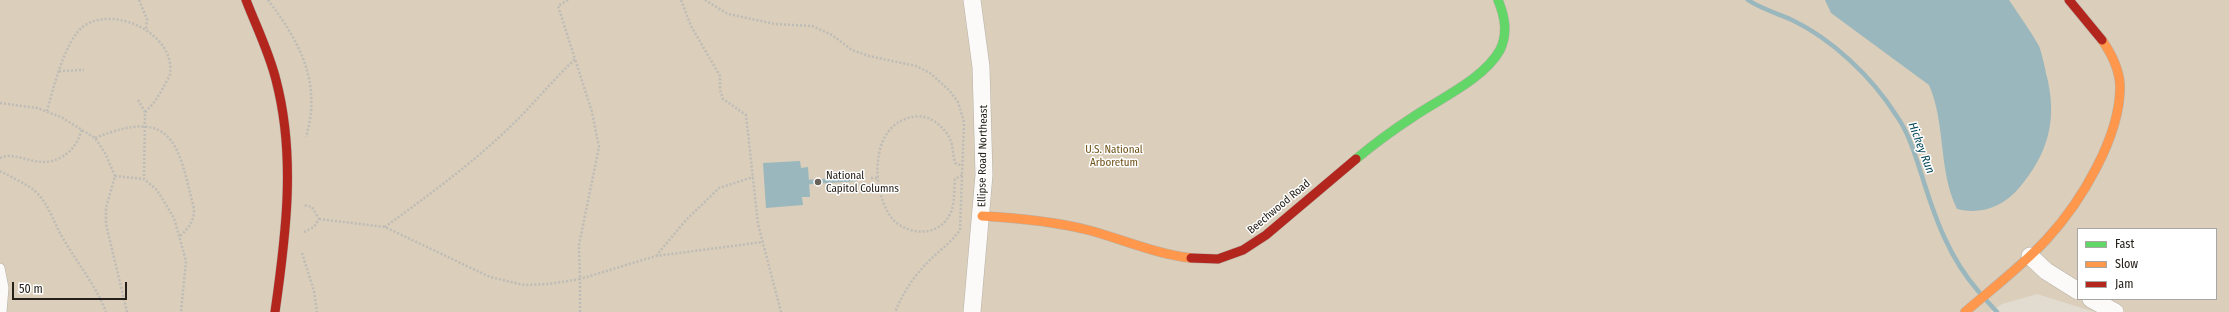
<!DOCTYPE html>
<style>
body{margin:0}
#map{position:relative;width:2229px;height:312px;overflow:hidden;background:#e2dbd0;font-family:"Fira Sans Condensed",sans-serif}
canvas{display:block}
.legend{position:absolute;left:2077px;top:228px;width:140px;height:72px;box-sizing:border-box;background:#fff;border:1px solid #a8a6a3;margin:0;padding:5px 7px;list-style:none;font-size:12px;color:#252019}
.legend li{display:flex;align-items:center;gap:8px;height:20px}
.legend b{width:20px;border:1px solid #a8a6a3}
.scale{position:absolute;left:12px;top:282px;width:115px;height:18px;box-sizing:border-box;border:2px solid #252019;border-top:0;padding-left:5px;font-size:12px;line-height:14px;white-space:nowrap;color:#252019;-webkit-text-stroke:3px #fff;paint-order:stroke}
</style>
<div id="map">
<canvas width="2229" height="312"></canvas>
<ul class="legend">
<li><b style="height:5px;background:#63d668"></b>Fast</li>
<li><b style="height:5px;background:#ff974d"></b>Slow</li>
<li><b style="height:5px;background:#b3261e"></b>Jam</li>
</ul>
<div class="scale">50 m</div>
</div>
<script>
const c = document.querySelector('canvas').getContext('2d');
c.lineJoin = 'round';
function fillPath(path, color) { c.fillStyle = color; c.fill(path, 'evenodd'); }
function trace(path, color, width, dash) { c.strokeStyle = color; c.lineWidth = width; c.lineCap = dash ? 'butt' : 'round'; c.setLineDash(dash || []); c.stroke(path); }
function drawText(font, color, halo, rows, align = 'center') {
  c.font = font + ' "Fira Sans Condensed",sans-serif'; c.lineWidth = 3; c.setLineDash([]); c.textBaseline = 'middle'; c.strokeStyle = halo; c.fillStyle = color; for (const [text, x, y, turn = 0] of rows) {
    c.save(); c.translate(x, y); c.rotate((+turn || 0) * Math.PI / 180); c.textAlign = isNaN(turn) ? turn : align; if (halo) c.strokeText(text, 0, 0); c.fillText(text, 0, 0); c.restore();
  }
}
fillPath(new Path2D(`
 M 0,0 L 2229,0 L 2229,312 L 2095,312 L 2037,294 L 2002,304 L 1990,312 L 0,312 ZM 2078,229 L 2216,229 L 2216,299 L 2078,299 Z`), '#dbceba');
fillPath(new Path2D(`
 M 1825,0 L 2009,0 C 2019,15 2030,30 2039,46 C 2042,54 2044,64 2046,73 C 2058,118 2049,153 2019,188 C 2003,207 1981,215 1957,209 C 1938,170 1946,124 1929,85 L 1831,13 Z
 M 800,161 L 801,168 L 808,167 L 810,197 L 802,197 L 803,205 L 766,208 L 763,163 Z`), '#9ab7be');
trace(new Path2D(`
 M 1748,0 C 1761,9 1777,13 1792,20 C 1832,39 1872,77 1896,115 C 1909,133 1915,155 1922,176 C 1935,218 1949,258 1979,292
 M 809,182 L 855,179
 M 1986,300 L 1997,312`), '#9ab7be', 4.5);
const lane = new Path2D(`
 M 0,268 L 4,288 L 2,312`);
const street = new Path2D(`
 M 2030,256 L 2046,271 L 2078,291
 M 2091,299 L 2115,312
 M 972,312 L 984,175 L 981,67 L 972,0`);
const fast = new Path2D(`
 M 1356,159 C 1374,144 1393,130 1413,117 C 1439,99 1484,79 1500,50 C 1508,33 1505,17 1498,0`);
const slow = new Path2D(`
 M 982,216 C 1017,218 1053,221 1088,230 C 1122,239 1155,254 1191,258
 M 1965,312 C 1993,288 2022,266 2047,239 C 2081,202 2121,136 2120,85 C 2119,68 2111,53 2102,40`);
const jam = new Path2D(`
 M 246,0 C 256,26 269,52 276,80 C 296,156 286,235 275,312
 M 2069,0 L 2102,40
 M 1191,258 L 1218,259 L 1243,250 L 1266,235 L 1356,159`);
trace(lane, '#b7b2a9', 10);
trace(street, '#b7b2a9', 18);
trace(fast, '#b7b2a9', 10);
trace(slow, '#b7b2a9', 10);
trace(jam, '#b7b2a9', 10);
trace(new Path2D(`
 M 139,0 L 147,19 L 146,30
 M 268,0 C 300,42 322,83 306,137
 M 568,0 L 558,6 L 575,59
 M 681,0 L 691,26 L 720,76 L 720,90 L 723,99 L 746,115 L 758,224 L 781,312
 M 705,0 L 728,14 L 775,24 L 812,26 L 832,35 L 852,50 L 869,56 L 916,66 L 930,73 L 949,90 L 958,102 L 964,122 L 960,230 C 950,244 936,253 925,265 C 912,279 902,295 895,312
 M 59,71 L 84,70
 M 138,100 L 145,112 L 144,179
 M 0,103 L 37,108 L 61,117 L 95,138 L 105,153 L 115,176 L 106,208 L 106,224 L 127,312
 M 47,111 C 53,90 65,39 84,26 C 114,5 176,34 170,74 C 169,78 165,84 163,88 C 158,97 153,105 145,112
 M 95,138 C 174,106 178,144 194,209 C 194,221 189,228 180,236
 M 0,158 C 18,150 36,170 60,158 C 73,151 78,142 82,129
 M 0,171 C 11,177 25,183 35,191 C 48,203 53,220 61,235 C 76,262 95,283 106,312
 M 962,175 L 955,179 C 954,188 955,203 951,212 C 941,235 916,236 898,224 C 889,218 884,205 881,196 C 873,168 877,127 908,118 C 918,115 926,116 934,121 C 940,125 947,132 950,139 C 953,146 953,155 955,163 L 962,166
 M 115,176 L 144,179 L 157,190 L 174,218 L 186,261 L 181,312
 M 871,178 L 879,178
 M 319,219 L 385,227 L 490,277 L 524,285 L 549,284 L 580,279 L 579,245 L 599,147 L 592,112 L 575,59 C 554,79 536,101 516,121 C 476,161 430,194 385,227
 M 304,232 L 314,227 L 319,219 L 312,207 L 304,205
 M 302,253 L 314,291 L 317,312
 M 656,256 L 686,220 L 719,188 L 753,177
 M 580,312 L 580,279 L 656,256 L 763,242`), '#bebcb7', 2.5, [2, 2]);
trace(lane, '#fbfaf8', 9);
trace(street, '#fbfaf8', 17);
trace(fast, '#63d668', 9);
trace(slow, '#ff974d', 9);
trace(jam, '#b3261e', 9);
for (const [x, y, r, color] of [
 [818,182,4,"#676159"]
]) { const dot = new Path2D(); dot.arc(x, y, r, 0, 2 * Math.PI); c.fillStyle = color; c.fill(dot); trace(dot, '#fff', 1.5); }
drawText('11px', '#6f5117', '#fff', [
 ["U.S. National",1114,150],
 ["Arboretum",1114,163]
]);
drawText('11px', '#252019', '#fff', [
 ["Ellipse Road Northeast",983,156,-89],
 ["Beechwood Road",1279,207,-40]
]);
drawText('11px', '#252019', '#fff', [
 ["National",826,176],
 ["Capitol Columns",826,189]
], 'left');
drawText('italic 12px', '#06495a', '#fff', [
 ["Hickey Run",1921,148,69]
]);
</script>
